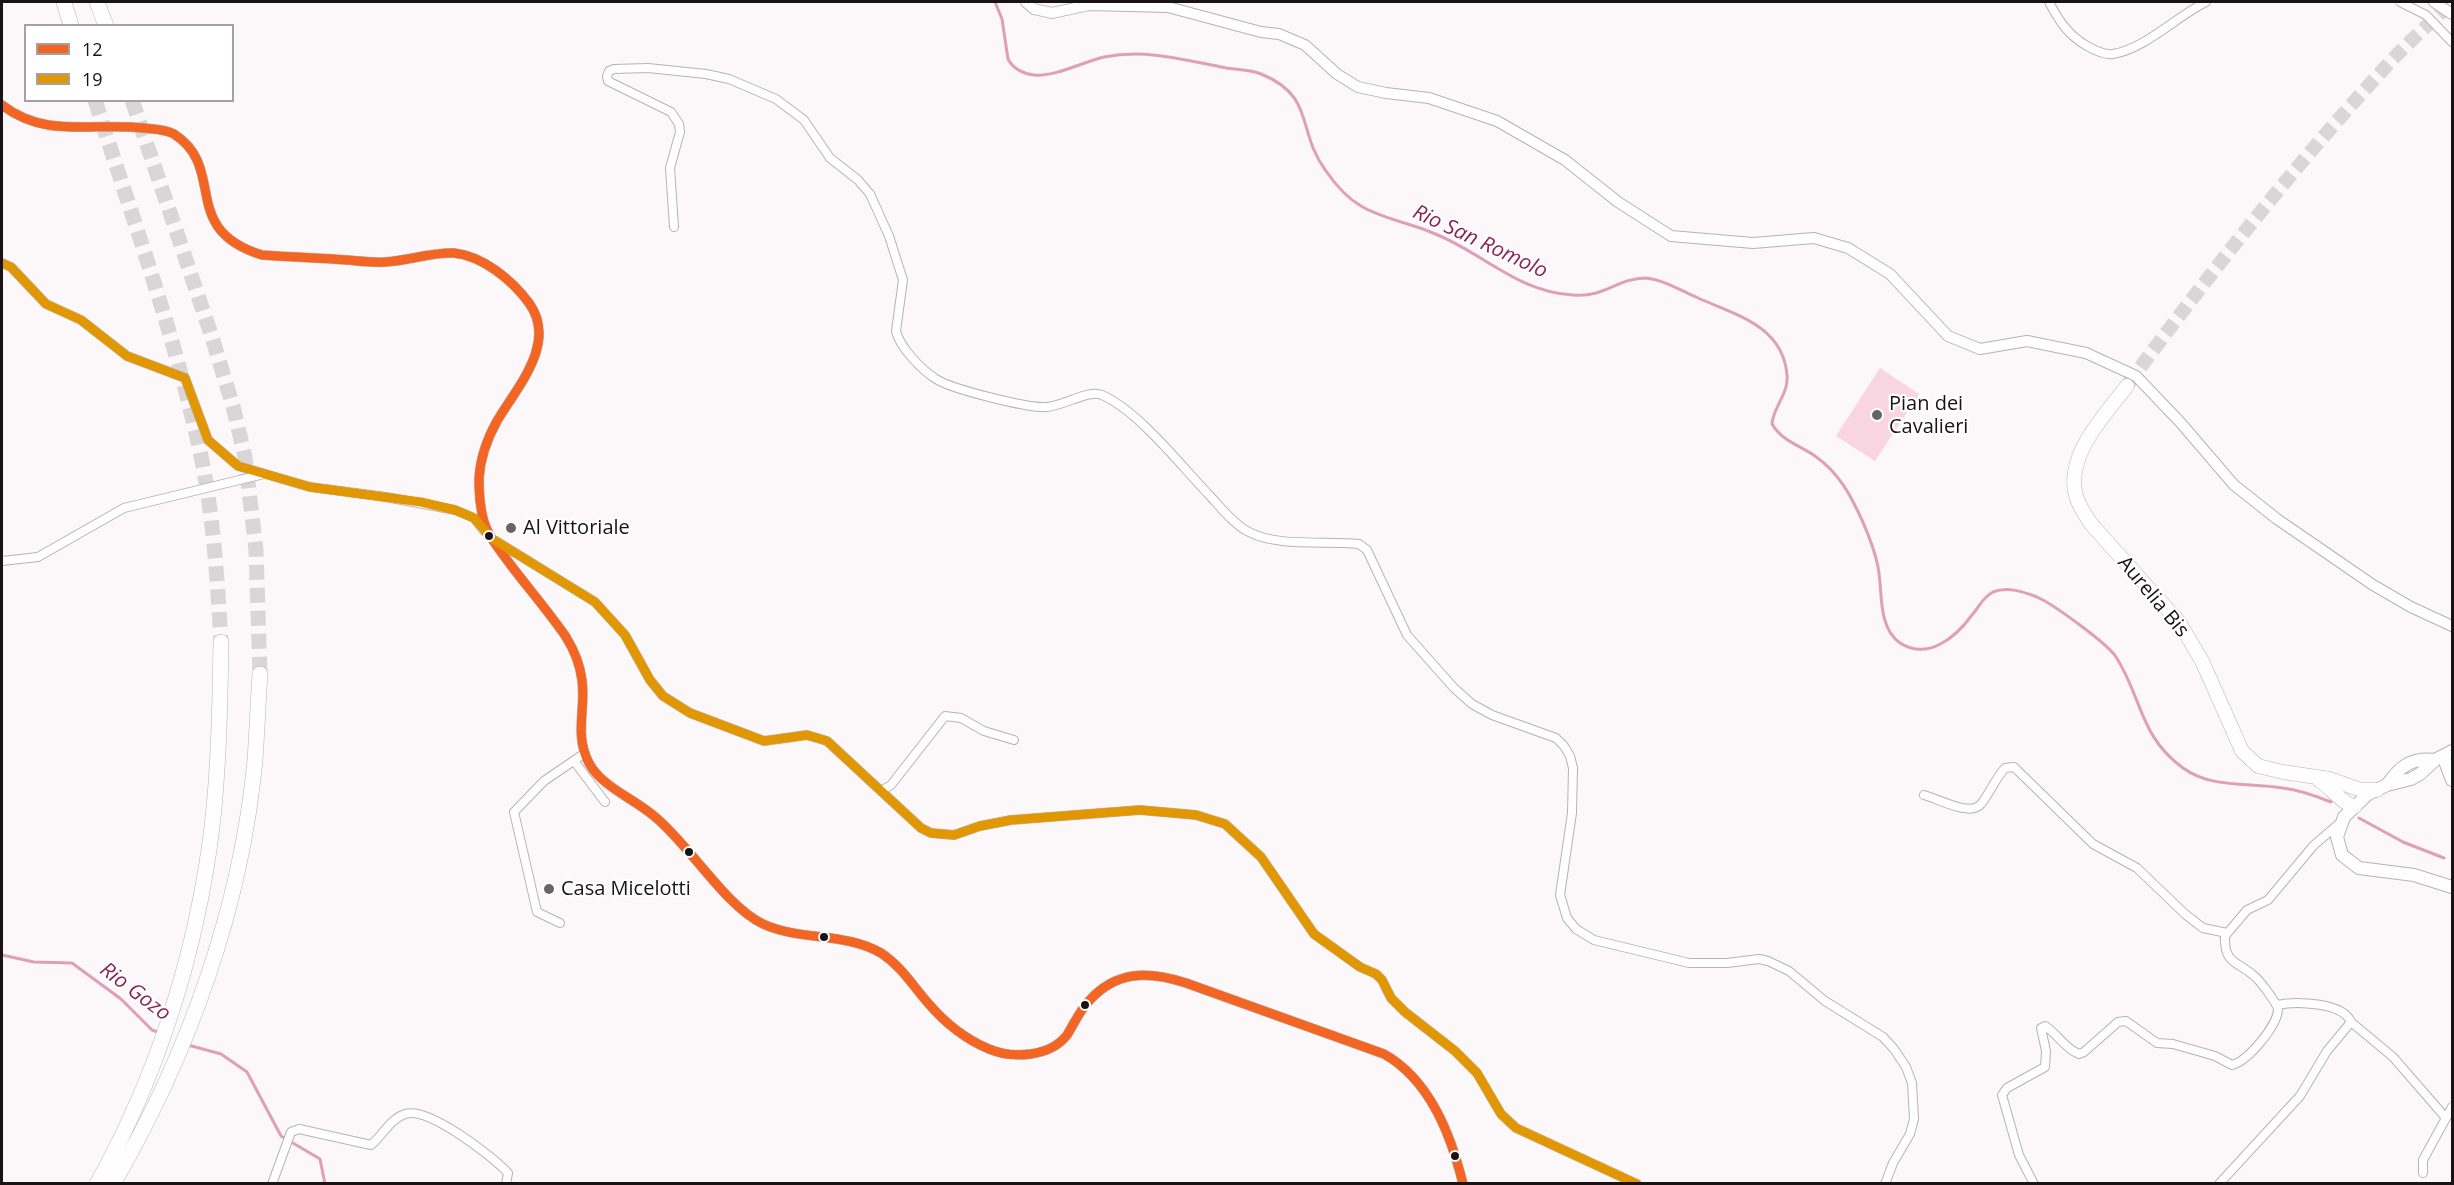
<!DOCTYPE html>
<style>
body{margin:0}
#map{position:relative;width:2454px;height:1185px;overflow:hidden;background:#fcf7f9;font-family:"Open Sans",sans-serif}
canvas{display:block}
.frame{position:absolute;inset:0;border:3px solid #1a1315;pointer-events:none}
.legend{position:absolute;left:24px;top:24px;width:210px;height:78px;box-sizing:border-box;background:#fff;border:2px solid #a3a1a1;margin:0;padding:8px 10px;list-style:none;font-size:18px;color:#1a1315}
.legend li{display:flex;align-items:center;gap:12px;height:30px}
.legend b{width:30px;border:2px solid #a3a1a1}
</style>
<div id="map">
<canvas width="2454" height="1185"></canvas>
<div class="frame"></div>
<ul class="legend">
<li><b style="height:8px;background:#f26522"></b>12</li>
<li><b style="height:8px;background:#e19702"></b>19</li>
</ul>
</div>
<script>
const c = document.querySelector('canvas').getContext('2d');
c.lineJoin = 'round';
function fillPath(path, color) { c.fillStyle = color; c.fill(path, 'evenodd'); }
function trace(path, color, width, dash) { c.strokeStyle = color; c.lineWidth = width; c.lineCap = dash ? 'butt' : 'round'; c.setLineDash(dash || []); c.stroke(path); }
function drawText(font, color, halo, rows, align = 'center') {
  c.font = font + ' "Open Sans",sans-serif'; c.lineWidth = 4.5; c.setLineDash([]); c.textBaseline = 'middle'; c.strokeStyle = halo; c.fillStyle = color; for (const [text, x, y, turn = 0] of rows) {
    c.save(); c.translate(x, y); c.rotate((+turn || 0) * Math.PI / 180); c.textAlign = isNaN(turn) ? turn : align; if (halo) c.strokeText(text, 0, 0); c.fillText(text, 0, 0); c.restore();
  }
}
fillPath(new Path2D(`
 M 1880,368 L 1919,394 L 1875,461 L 1836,436 Z`), '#f9d4e1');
trace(new Path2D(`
 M 995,2 L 1002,19 L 1008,59 C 1013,69 1024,74 1034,75 C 1055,77 1083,62 1104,57 C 1145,49 1181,59 1221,67 C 1234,70 1249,69 1261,74 C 1316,96 1296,131 1326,171 C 1335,184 1347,198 1361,206 C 1383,219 1410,223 1433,233 C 1482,252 1517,292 1573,295 C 1605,298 1617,278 1646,278 C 1664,280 1682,291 1698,298 C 1736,315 1783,326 1787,375 C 1789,394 1773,407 1772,424 C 1782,441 1799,445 1815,456 C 1839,473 1850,494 1862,520 C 1869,536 1875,551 1878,567 C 1883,591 1877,627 1900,643 C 1928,661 1956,637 1972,615 C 1979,607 1983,597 1993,592 C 2007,586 2024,592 2037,597 C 2053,604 2108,644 2116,657 C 2142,697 2139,736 2183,768 C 2212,789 2249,782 2283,788 C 2299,790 2316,796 2331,802
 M 2359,818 L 2403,842 L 2444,858
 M 2,955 L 34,962 L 72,963 L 121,999 L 152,1030 L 160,1033
 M 188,1045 L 221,1054 L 247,1072 L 281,1136 L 320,1159 L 325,1184`), '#dfa0b7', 3);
trace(new Path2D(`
 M 2128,384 C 2208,276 2290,171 2381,72 C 2403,47 2428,25 2452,2`), '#dad5d7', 14, [14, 7]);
trace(new Path2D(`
 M 95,100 C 131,214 172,326 198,442 C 213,508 217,574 221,642
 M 132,100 L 211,334 L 233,406 L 245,457 L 256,550 L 260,674`), '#dad5d7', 15, [15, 8]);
const minor = new Path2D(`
 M 2049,2 C 2059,21 2068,35 2087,46 C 2094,50 2105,55 2113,54 C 2145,49 2177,16 2206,2
 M 2400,2 L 2426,15 L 2452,42
 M 2,105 C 46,139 93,122 143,128 C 153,129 165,129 174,134 C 228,169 178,229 262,255 C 290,257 318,258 347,260 C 359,261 372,263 385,262 C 408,261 431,252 454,253 C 483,256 512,280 529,303 C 558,343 517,387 497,421 C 487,439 480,459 479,479 C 479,491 480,506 483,518 C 487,535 499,549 510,564 C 528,588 549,612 566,637 C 574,650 580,664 582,680 C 586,709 574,735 589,763 C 602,787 633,798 654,816 C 689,844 725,906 763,924 C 800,941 845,932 881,953 C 901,966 913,986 928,1003 C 945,1023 965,1039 989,1049 C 1013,1059 1050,1057 1067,1035 C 1074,1024 1079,1012 1088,1002 C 1116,970 1148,971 1186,983 L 1384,1054 C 1430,1080 1451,1135 1463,1184
 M 674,227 L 670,168 L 680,132 L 679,124 L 671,112 L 608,81 L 607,76 L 609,71 L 614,69 L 648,68 L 706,74 L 729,79 L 776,99 L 804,120 L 830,158 L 858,180 L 870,194 L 889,236 L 903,280 L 896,331 C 900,348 922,370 936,379 C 951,389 1027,408 1045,407 C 1062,407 1088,389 1102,395 C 1140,412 1182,467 1211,497 C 1222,509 1233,523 1247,531 C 1277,548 1326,540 1359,544 L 1367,550 L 1407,635 L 1454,688 L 1472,704 L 1492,715 L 1556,738 L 1564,746 L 1570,756 L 1573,768 L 1572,813 L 1560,895 L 1567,918 L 1576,929 L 1594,940 L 1689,963 L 1727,963 L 1759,959 L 1768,961 L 1789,971 L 1825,1001 L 1883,1037 L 1894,1049 L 1906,1067 L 1912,1083 L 1914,1119 L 1910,1134 L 1893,1163 L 1885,1184
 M 2,263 L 11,267 L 46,304 L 81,320 L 127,356 L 185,378 L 208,440 L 238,466 L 310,487 L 386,497 L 455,510 L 474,518 L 484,531
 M 496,541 L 595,602 L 625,635 L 650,680 L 663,696 L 690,713 L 764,741 L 807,735 L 827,741 L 921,828 L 931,833 L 954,835 L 980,826 L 1011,820 L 1140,810 L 1196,815 L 1225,824 L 1261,857 L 1314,934 L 1360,967 L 1376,974 L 1382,980 L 1391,998 L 1405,1012 L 1455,1051 L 1477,1073 L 1501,1114 L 1516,1128 L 1637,1184
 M 2,561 L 38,557 L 124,508 L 264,474
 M 574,761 L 605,802
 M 881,791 L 891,785 L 945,716 L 961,718 L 984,731 L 1014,740
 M 1924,795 C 1939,799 1970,817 1981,804 C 1990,793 1995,779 2005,768 L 2014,767 L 2093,844 L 2137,868 L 2185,914 L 2203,928 L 2227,933
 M 560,923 L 537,912 L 514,812 L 544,781 L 585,753
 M 2351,1022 L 2393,1057 L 2446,1118
 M 2423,1173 L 2423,1160 L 2452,1107
 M 272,1184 L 291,1132 L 299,1129 L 371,1145 C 383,1135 390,1119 405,1114 C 428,1106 492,1156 508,1173 L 506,1184
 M 2034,1184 L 2019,1155 L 2002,1095 L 2007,1088 L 2045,1067 L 2046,1051 L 2041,1028 L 2045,1026 C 2058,1034 2064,1048 2079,1054 L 2084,1052 L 2118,1022 L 2126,1021 L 2157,1043 L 2173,1044 L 2215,1056 L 2232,1065 C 2248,1061 2278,1025 2278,1009 C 2276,1002 2259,979 2253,975 C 2237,961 2224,964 2225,936 L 2247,910 L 2268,900 L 2314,845 L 2341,822
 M 2219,1184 L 2300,1096 L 2327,1051 L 2351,1022 C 2343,1002 2295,1001 2277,1005`);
const tertiary = new Path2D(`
 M 1026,2 L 1034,9 L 1052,13 L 1089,5 L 1168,7 L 1261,32 L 1279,34 L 1305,45 L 1337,74 L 1358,87 L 1386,93 L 1429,98 L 1497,121 L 1565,160 L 1618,202 L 1671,236 L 1753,243 L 1814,238 L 1848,248 L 1890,274 L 1948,336 L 1980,349 L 2027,341 L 2086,353 L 2136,376 L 2180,422 L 2234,485 L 2277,519 L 2373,585 L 2411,607 L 2452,626
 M 2434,2 L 2452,14`);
const secondary = new Path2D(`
 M 2452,751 L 2435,760 L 2420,774 L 2411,779 L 2387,785 L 2368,794 L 2344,817 L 2337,837 L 2342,855 L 2359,868 L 2414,875 L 2452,887
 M 2443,756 L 2452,780
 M 2387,785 C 2400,766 2412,757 2435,760`);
const trunk = new Path2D(`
 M 2127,386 C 2105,415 2068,452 2075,492 C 2078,505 2085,515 2092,525 L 2179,622 L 2202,661 L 2242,751 L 2258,766 L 2283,772 L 2330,779 L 2361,790 L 2377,790
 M 2320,781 C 2331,787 2344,806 2355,806`);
const motorway = new Path2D(`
 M 64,2 L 71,26
 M 97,2 L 106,26
 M 97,1184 C 158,1075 197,951 212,827 C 219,766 220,704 221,642
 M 113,1184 C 188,1055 241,909 255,760 C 257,731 258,703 260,674`);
trace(minor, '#b8b2b4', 10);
trace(tertiary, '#b8b2b4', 12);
trace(secondary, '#b8b2b4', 14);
trace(trunk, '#b8b2b4', 15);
trace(motorway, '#b8b2b4', 16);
trace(minor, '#fffefe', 8);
trace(tertiary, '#fffefe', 10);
trace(secondary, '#fffefe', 12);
trace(trunk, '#fffefe', 14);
trace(motorway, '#fffefe', 15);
trace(new Path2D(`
 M 2,105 C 46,139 93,122 143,128 C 153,129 165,129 174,134 C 228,169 178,229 262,255 C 290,257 318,258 347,260 C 359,261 372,263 385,262 C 408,261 431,252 454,253 C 483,256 512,280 529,303 C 558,343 517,387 497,421 C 487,439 480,459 479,479 C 479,491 480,506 483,518 C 487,535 499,549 510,564 C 528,588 549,612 566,637 C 574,650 580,664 582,680 C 586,709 574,735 589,763 C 602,787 633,798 654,816 C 689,844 725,906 763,924 C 800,941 845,932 881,953 C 901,966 913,986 928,1003 C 945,1023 965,1039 989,1049 C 1013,1059 1050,1057 1067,1035 C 1074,1024 1079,1012 1088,1002 C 1116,970 1148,971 1186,983 L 1384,1054 C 1430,1080 1451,1135 1463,1184`), '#f26522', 9);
trace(new Path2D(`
 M 2,263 L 11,267 L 46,304 L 81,320 L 127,356 L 185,378 L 208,440 L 238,466 L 310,487 L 421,502 L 455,510 L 474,518 L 491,538 L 595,602 L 625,635 L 650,680 L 663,696 L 690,713 L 764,741 L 807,735 L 827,741 L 921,828 L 931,833 L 954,835 L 980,826 L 1011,820 L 1140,810 L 1196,815 L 1225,824 L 1261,857 L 1314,934 L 1360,967 L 1376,974 L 1382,980 L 1391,998 L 1405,1012 L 1455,1051 L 1477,1073 L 1501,1114 L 1516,1128 L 1637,1184`), '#e19702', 9);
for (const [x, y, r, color] of [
 [1877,415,6,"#696365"],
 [511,528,6,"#696365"],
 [489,536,5,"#1a1315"],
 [689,852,5,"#1a1315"],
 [549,889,6,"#696365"],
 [824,937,5,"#1a1315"],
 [1085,1005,5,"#1a1315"],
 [1455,1156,5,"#1a1315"]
]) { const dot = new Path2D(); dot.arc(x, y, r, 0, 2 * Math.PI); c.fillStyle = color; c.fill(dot); trace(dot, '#fff', 2); }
drawText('20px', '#1a1315', '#fff', [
 ["Pian dei",1889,404],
 ["Cavalieri",1889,427],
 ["Al Vittoriale",523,528],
 ["Casa Micelotti",561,889]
], 'left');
drawText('20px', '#1a1315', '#fff', [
 ["Aurelia Bis",2153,597,50]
]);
drawText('italic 21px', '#8c2454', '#fff', [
 ["Rio San Romolo",1480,242,25],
 ["Rio Gozo",135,992,37]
]);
</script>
